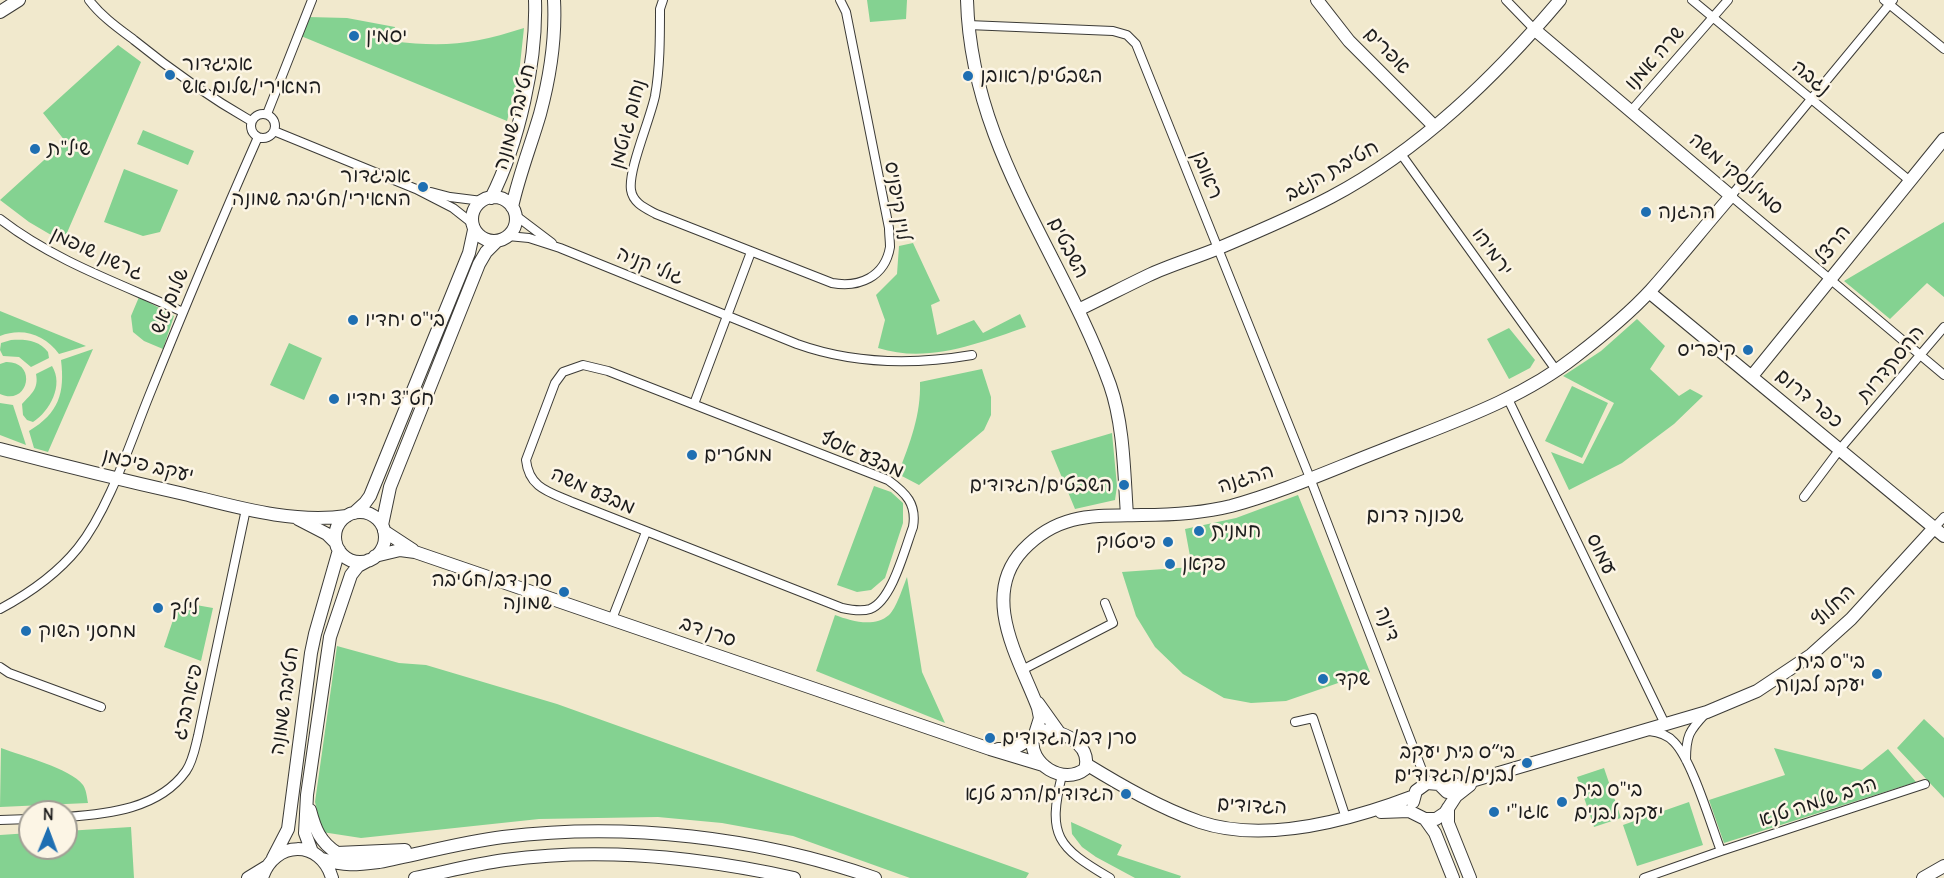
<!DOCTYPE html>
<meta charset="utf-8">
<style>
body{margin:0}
#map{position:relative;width:1944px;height:878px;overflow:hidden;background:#f1e9cd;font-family:Delius,sans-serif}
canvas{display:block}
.north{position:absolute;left:18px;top:800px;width:60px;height:60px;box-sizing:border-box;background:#fcf5e5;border:2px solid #a29e95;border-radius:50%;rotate:1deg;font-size:16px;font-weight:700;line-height:24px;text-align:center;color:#1c1c1c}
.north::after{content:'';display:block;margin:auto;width:21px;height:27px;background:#1f6fb2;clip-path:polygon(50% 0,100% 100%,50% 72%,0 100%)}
</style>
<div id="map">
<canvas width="1944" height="878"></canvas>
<div class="north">N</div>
</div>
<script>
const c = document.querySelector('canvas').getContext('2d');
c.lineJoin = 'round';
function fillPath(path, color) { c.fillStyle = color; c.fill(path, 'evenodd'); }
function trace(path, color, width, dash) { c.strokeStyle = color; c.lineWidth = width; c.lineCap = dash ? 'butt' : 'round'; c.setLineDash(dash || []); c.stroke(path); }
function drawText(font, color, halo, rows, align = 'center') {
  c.font = font + ' Delius,"Playpen Sans Hebrew",sans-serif'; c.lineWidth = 5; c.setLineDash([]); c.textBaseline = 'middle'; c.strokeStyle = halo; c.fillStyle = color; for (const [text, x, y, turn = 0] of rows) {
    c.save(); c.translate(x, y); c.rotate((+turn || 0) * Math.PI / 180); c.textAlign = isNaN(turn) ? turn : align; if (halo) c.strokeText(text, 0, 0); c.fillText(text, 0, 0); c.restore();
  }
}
fillPath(new Path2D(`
 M 867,0 L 907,0 L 906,19 L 870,22 Z
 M 308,17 L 347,18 L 395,27 L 392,41 C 445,48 474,44 524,28 L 519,74 L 507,121 L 301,36 Z
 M 118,45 L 141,62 L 63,242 L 29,222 L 0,200 L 65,141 L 43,113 Z
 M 143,130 L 194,151 L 188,165 L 137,144 Z
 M 124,169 L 178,190 L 160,232 L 143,236 L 104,222 Z
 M 1944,222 L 1944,297 L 1927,283 L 1890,319 L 1844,281 Z
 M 913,243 L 940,301 L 931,305 L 937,335 L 974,320 L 983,333 L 1020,314 L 1026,327 C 979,343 928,364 878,348 L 885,320 L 876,295 L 897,274 L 899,246 Z
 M 139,297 L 174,316 L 163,349 L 144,341 L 133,332 L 131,316 Z
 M 0,311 L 86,346 L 59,354 C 45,335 23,327 0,336 Z
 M 1637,319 L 1665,346 L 1650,369 L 1679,396 L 1690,389 L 1703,396 L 1674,424 L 1622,463 L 1569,490 L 1551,452 L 1583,464 L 1614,403 L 1563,376 L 1601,351 Z
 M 1509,328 L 1535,360 L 1530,368 L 1509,379 L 1487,339 Z
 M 11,340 C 25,339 39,340 48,352 L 49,358 L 31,367 L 19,357 L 3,356 L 0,350 L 1,343 Z
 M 289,343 L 322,358 L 304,400 L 270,385 Z
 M 93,349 L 48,452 L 34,448 L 29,431 C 59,413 65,393 61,360 Z
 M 6,362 C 38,361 29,407 0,394 L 0,364 Z
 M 52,366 C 64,385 50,411 33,422 L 27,420 L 23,415 L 22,404 C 31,394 39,389 36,374 Z
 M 982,369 L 991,397 L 991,415 L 984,430 L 919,485 L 898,474 C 910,443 921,415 920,382 Z
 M 1572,386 L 1608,403 L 1582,458 L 1545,441 Z
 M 0,403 L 13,405 L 26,445 L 0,435 Z
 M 1112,433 L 1117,486 L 1115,500 L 1075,509 L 1051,451 Z
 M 874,486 L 891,492 L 903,503 L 903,523 L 885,578 L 871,590 L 857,592 L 837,585 Z
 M 1298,495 L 1370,672 L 1286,701 L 1251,703 L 1224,698 L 1183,674 L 1155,647 L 1136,616 L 1122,572 L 1192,567 L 1185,529 L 1236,518 Z
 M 907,577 L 922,672 L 945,723 L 816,671 L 835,615 C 851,621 874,628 889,615 C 896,609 903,587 907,577 Z
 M 179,602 L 213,608 L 201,661 L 164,647 Z
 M 337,646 L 399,663 L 426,665 L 557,704 L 1029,873 L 1026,878 L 910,878 L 793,836 L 722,823 L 658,817 L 539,819 L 361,838 L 322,832 L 315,802 Z
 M 1924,719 L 1944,738 L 1944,798 L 1897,748 Z
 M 1,748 C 22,756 70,768 83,785 C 86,789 87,797 88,803 L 0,807 Z
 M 1774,748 L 1862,770 L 1888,749 L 1916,782 L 1724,843 L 1709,800 L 1785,775 Z
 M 1604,768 L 1621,818 L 1594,827 L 1577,777 Z
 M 1689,802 L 1703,845 L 1637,866 L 1623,825 Z
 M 1071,822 L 1122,845 L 1117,855 L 1181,876 L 1180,878 L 1135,878 L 1096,857 L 1082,847 L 1072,834 Z
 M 131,827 L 134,878 L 0,878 L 0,835 L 30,833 L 30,848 L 66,848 L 66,831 Z`), '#84d291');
const street = new Path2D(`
 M 89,0 C 101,16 118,28 134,40 C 171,70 209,97 251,121
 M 663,0 L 660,9 C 660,38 660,68 655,96 C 650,120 628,170 631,190 C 633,203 645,208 656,214 L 832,283 C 859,288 885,277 890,247 C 890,241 889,234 889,228 L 846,12 L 840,0
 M 1506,0 L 1535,30
 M 1692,0 L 1910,181
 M 1884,0 L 1944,49
 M 1893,0 L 1731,196 L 1944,375
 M 968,25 L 1113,31 L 1127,35 L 1136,44 L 1310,478 L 1427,783
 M 1631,111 L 1728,0
 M251 126a12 12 0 1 1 24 0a12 12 0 1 1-24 0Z
 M 267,114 L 312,0
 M 274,131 L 416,189 L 453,208 L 472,223
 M 1401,154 L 1556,370
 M 431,192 L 450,197 L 482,201
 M 515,215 L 552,243
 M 0,219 C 54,261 121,284 183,312
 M 508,236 L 529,238 L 560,248 L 797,344 C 853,364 913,365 972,355
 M 583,365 L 608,371 L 888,480 C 906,493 917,504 913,527 C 905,548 892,601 870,609 C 861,612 851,610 842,608 L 572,502 C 549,492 529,488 526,460 L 555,383 L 563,372 Z
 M 1508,399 L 1665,724
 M 694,404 L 751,252
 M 1804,497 L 1840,449 L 1944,327
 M 1934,528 L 1944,517
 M 0,609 C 30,593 57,574 78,548 C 109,509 130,443 149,396 C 184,309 220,223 258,137
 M 612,619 L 646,532
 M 0,667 L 9,673 L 101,707
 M 1022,670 L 1113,623 L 1105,603
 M 1295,722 L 1313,718 L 1346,818
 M 1686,760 C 1686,736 1689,731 1705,714
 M 1062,775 C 1047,836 1057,847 1110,878
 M 66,817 C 108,814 159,809 186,771 C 193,761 195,748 198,736 L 246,509
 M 0,820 L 30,819
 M 1721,851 L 1925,784
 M 1644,878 L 1721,851 C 1711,825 1692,760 1674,742 C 1668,735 1658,732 1649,731`);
const secondary = new Path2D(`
 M 967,0 C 971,148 1062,252 1110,385 C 1124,425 1124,473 1127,515
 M 1317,0 L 1349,41 L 1434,126
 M 0,12 L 19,0
 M472 219a22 22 0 1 1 44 0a22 22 0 1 1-44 0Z
 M 491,198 C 519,143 537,61 535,0
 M 512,207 C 519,175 531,145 540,114 C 550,77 556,38 554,0
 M 1649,292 L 1944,536
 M 1078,310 C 1101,299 1124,287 1147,276 C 1170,265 1195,258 1219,248 C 1257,232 1295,216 1331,197 C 1420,150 1495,77 1560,0
 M 1752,376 L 1944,139
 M 0,449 C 61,465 122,480 184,494 C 237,507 293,524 347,516
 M335 537a25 25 0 1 1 50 0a25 25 0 1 1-50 0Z
 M 354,513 L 365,503 L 370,496 L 469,253 L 474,230
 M 298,519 L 327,534 L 336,543
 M 382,525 L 390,487 L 479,264 L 486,252 L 497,241
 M 384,531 L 413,550
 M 375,556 L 400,550 L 415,552 L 990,749 L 1043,765
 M 1038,703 L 1058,731
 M 1035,734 L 1040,718 L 1038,708 C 1020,660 979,597 1023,550 C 1059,512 1095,516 1142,515 C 1171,515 1203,513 1231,506 C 1282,492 1331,470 1380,451 C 1447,424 1519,401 1576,356 C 1602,336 1629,314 1651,290 C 1678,260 1704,227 1731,196 L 1535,30
 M 998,749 C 1020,750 1024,742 1040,731 C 1059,728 1093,744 1085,769 C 1064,786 1028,764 1033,738
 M 1086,764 C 1122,786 1160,808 1200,822 C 1266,844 1351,820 1414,796
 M 1444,787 L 1451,787 L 1707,712 L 1757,691 L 1811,655 L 1851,619 L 1934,528
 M 1413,802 L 1416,791 L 1427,783 L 1439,784 L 1447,792
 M 1448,808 L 1448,823 L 1470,878
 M 310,810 C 315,829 320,842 337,853 L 405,850
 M 1381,812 L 1409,811 L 1425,819 L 1436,819 L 1445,813 L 1456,796 L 1470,785
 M 1425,819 L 1435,833 L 1453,878
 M 312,852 L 305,833 L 307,795 L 330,637 L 351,575 L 358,566 L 369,560
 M 273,858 L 288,829 L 311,653 L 315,634 L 339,550
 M 322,859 C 346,866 354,865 379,862 C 420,854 462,842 503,837 C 627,822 758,837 875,878
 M 248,878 L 266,867
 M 262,878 C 274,840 321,839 332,878
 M 415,878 C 445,872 475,864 505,860 C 601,847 700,857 794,878
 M 1923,878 L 1944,866`);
trace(street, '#3c3b37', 10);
trace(secondary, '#3c3b37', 14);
trace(street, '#fff', 8);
trace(secondary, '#fff', 12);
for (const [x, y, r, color] of [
 [354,36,6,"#1f6fb2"],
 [170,75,6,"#1f6fb2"],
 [968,76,6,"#1f6fb2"],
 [35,149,6,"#1f6fb2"],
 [423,187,6,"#1f6fb2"],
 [1646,212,6,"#1f6fb2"],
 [353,320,6,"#1f6fb2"],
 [1748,350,6,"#1f6fb2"],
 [334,399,6,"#1f6fb2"],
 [692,455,6,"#1f6fb2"],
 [1124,485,6,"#1f6fb2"],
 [1199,531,6,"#1f6fb2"],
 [1168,542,6,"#1f6fb2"],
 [1170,564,6,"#1f6fb2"],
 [564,592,6,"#1f6fb2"],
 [158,608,6,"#1f6fb2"],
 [26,631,6,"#1f6fb2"],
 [1877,674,6,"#1f6fb2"],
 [1323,679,6,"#1f6fb2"],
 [990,738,6,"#1f6fb2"],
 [1527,763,6,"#1f6fb2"],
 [1126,794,6,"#1f6fb2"],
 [1562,802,6,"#1f6fb2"],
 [1494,812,6,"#1f6fb2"]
]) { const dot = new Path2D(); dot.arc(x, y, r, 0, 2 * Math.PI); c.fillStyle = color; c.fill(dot); trace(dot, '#fcf5e5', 2); }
drawText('20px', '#1c1c1c', '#fcf5e5', [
 ["יסמין",366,36],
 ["אביגדור",182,64],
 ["המאירי/שלום אש",182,87],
 ["השבטים/ראובן",980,76],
 ["שיל\"ת",47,149],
 ["אביגדור",411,176,"right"],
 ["המאירי/חטיבה שמונה",411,199,"right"],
 ["ההגנה",1658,212],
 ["בי\"ס יחדיו",365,320],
 ["קיפריס",1736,350,"right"],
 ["חט\"צ יחדיו",346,399],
 ["ממטרים",704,455],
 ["השבטים/הגדודים",1112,485,"right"],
 ["חמנית",1211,531],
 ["פיסטוק",1156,542,"right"],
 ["פקאן",1182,564],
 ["סרן דב/חטיבה",552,580,"right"],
 ["שמונה",552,603,"right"],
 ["לילך",170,608],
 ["מחסני השוק",38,631],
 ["בי\"ס בית",1865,662,"right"],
 ["יעקב לבנות",1865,685,"right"],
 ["שקד",1335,679],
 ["סרן דב/הגדודים",1002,738],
 ["בי״ס בית יעקב",1515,752,"right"],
 ["לבנים/הגדודים",1515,775,"right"],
 ["בי\"ס בית",1574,790],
 ["יעקב לבנים",1574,813],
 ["הגדודים/הרב טנא",1114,794,"right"],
 ["אגו\"י",1506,812]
], 'left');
drawText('20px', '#1c1c1c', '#fcf5e5', [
 ["אפרים",1387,51,45],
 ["שרה אמנו",1655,58,-48],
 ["נגבה",1811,78,40],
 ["חטיבה שמונה",515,117,-75],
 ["נחום גוטמן",628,124,-75],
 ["חטיבת הנגב",1332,171,-29],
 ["סמילנסקי משה",1736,174,40],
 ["ראובן",1207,175,68],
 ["לוין קיפניס",897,201,81],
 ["הרצל",1833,245,-51],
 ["השבטים",1068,248,63],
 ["ירמיהו",1492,252,54],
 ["גרשון שופמן",97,254,25],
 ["גולי קניה",650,266,22],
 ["שלום אש",170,301,-67],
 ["ההסתדרות",1891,364,-50],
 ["כפר דרום",1809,399,40],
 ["מבצע אסף",862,455,24],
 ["יעקב פיכמן",148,466,13],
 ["ההגנה",1246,479,-17],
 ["מבצע משה",593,491,24],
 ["עמוס",1601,554,64],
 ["החלוץ",1834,606,-44],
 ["דינה",1387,624,69],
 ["סרן דב",708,632,19],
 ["חטיבה שמונה",285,701,-82],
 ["פיארברג",188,702,-77],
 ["הרב שלמה טנא",1818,802,-18],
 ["הגדודים",1252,806,3]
]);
drawText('21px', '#1c1c1c', '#fcf5e5', [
 ["שכונה דרום",1415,516]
]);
</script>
